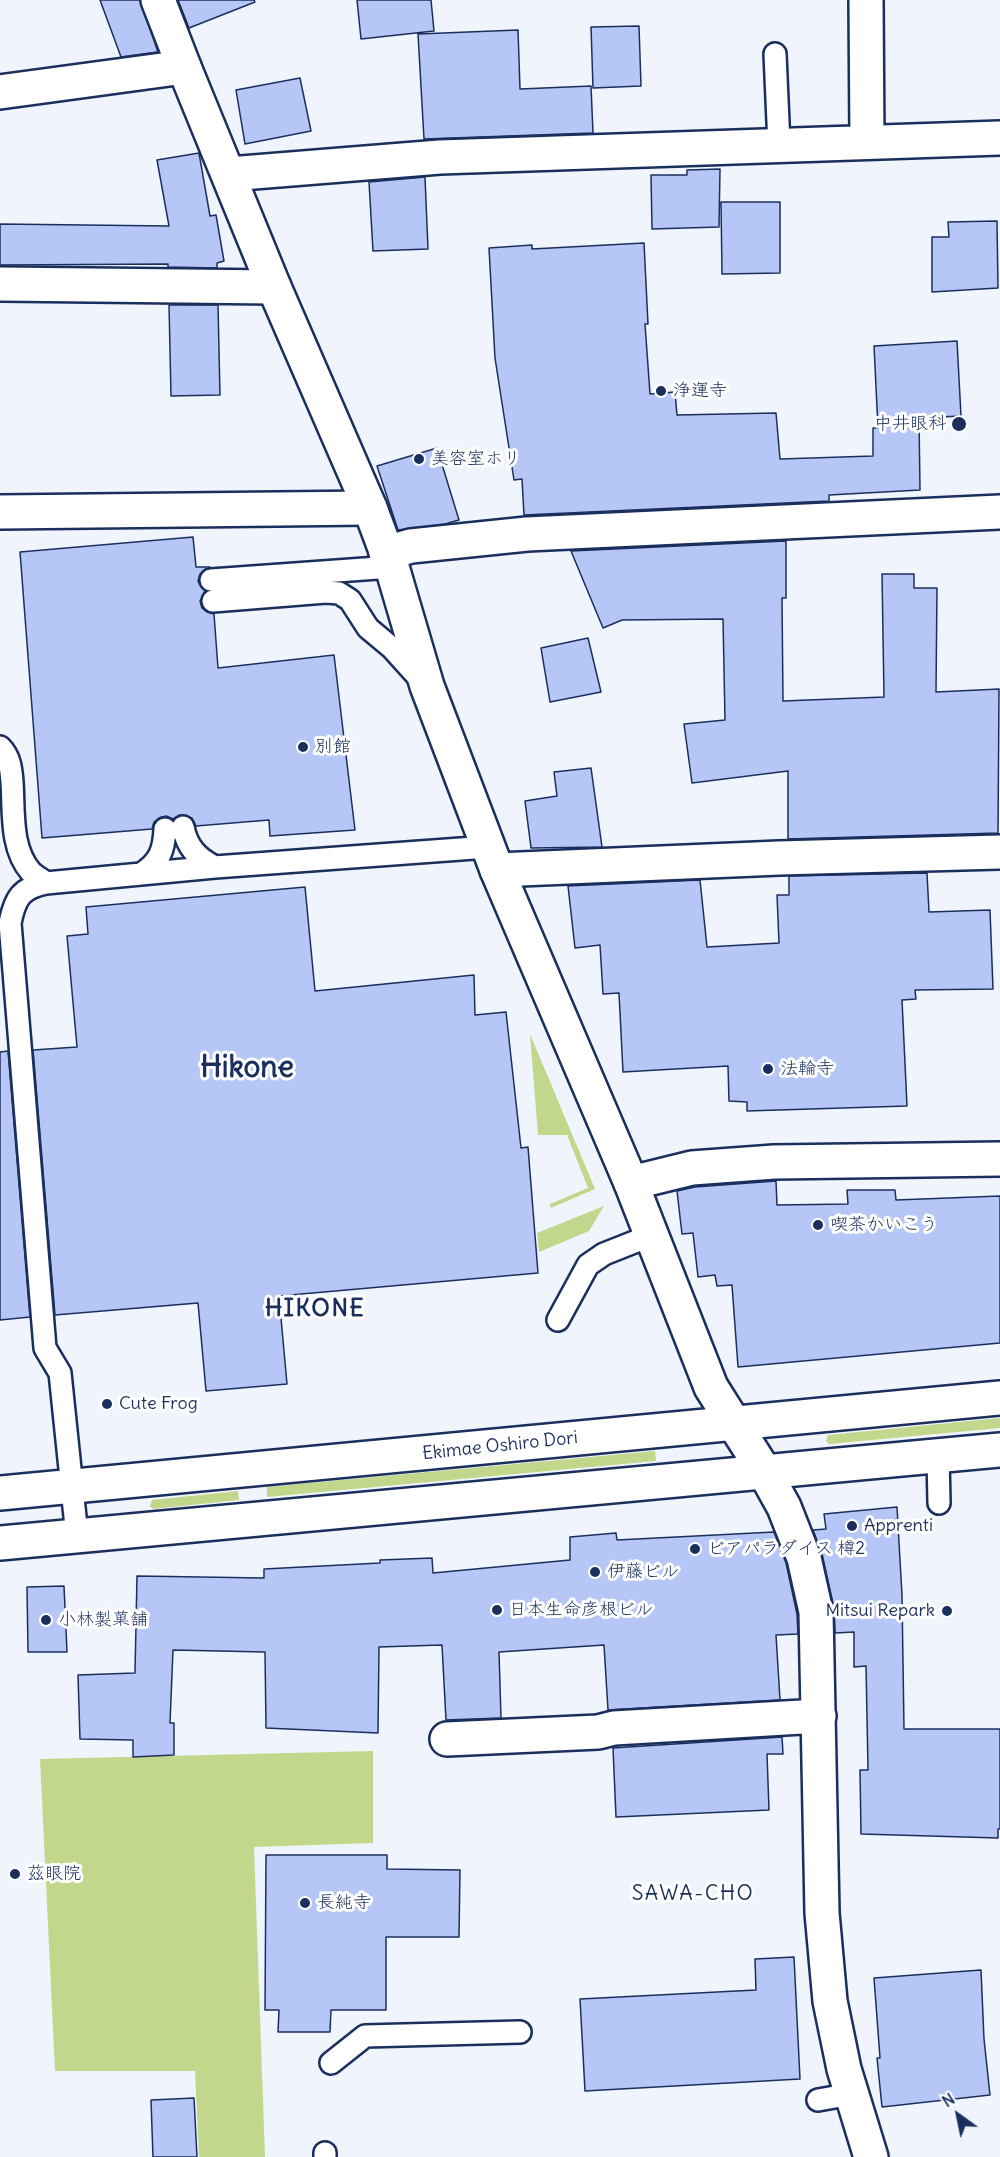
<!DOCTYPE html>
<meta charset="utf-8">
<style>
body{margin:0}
#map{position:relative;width:1000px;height:2157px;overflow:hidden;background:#f0f4fd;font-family:Delius,sans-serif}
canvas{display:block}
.north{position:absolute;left:928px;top:2085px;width:60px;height:60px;-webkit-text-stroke:4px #fff;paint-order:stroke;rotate:327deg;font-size:16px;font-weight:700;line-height:24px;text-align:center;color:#1b2f5e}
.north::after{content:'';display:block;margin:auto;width:21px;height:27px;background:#1b2f5e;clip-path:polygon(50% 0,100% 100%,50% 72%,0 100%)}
</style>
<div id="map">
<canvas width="1000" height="2157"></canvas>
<div class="north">N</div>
</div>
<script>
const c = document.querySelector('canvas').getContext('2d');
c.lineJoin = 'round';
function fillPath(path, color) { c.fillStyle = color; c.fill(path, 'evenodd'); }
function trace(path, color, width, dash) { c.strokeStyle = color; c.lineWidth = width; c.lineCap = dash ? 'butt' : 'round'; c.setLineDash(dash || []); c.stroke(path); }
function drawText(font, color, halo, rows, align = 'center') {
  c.font = font + ' Delius,"Klee One",sans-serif'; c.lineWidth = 6; c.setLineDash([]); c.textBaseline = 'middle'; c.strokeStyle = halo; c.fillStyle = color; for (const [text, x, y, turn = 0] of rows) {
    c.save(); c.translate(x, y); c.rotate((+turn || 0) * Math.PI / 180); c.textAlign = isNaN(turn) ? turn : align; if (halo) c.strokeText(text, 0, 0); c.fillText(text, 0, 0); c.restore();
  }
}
fillPath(new Path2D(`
 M 530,1034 L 595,1189 L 551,1208 L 550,1204 L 588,1188 L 567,1135 L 538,1135 Z
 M 604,1206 L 589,1231 L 539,1252 L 537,1233 Z
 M 1000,1418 L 1000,1428 L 829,1444 L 826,1441 L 828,1435 Z
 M 655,1451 L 656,1461 L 267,1497 L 267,1487 Z
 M 238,1491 L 239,1500 L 153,1509 L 150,1506 L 152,1500 Z
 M 373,1751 L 373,1843 L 254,1847 L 265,2157 L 199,2157 L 195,2071 L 55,2071 L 40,1759 Z`), '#c3d78c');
const building = new Path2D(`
 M 100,0 L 140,0 L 158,52 L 121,57 Z
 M 178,0 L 254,0 L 255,2 L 189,28 Z
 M 357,0 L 431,0 L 434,31 L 361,39 Z
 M 639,26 L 641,86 L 593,88 L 591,27 Z
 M 518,30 L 520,89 L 591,86 L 593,133 L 424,139 L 418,34 Z
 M 300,78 L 311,131 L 245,144 L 236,90 Z
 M 199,153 L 210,216 L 216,215 L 224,261 L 217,263 L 217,268 L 168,267 L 168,264 L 0,265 L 0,224 L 169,226 L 157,160 Z
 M 720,169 L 719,227 L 652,229 L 651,175 L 687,175 L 687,170 Z
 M 425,177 L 428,249 L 373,251 L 369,182 Z
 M 721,202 L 780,202 L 780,273 L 722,274 Z
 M 997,221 L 998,288 L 932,292 L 932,237 L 949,237 L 948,222 Z
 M 644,243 L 648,324 L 645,324 L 650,394 L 675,392 L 677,415 L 776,413 L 780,459 L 873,456 L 873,428 L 878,428 L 874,346 L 957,341 L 961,416 L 919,418 L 920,490 L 829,495 L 829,501 L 524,515 L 522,479 L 514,480 L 495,358 L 489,248 L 532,245 L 532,249 Z
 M 169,305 L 218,305 L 220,395 L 171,396 Z
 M 437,448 L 459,520 L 445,524 L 398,530 L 377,466 Z
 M 193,537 L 196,567 L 210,567 L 200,574 L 198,581 L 205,591 L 200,601 L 202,608 L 207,612 L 214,614 L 218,668 L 334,655 L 355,830 L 270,836 L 269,820 L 196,826 L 192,818 L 180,815 L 173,819 L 166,816 L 159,818 L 154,822 L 152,829 L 42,838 L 20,552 Z
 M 786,541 L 786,598 L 782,598 L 783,701 L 884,697 L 882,574 L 914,574 L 914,588 L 937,588 L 936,692 L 999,689 L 998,833 L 788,839 L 788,771 L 692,783 L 684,724 L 725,720 L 723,619 L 622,620 L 603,628 L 571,551 Z
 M 588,638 L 601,692 L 550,702 L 541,648 Z
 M 591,768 L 602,847 L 531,848 L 525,801 L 557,796 L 554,772 Z
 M 927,873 L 929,912 L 990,910 L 993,989 L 915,990 L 916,999 L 902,1000 L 907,1106 L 747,1111 L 747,1102 L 729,1101 L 728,1066 L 623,1072 L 619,993 L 603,994 L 600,945 L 575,948 L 568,886 L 700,880 L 707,947 L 779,943 L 777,895 L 789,895 L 789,876 Z
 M 305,887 L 315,991 L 474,975 L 475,1015 L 506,1012 L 521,1148 L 528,1147 L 538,1273 L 279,1296 L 287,1384 L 206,1391 L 198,1303 L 55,1315 L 33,1050 L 77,1047 L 67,936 L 88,934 L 86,907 Z
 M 8,1051 L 30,1317 L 0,1320 L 0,1052 Z
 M 776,1181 L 777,1205 L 848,1204 L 847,1190 L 895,1190 L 896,1200 L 1000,1196 L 1000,1343 L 738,1367 L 732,1285 L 717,1286 L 715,1275 L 698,1277 L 693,1233 L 682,1234 L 677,1191 L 695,1187 Z
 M 897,1507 L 902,1595 L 904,1729 L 1000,1729 L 1000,1829 L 998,1829 L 998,1838 L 861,1834 L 860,1770 L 868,1770 L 866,1666 L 854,1667 L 854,1632 L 835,1633 L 834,1608 L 822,1554 L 813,1530 L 826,1529 L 824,1514 Z
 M 774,1532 L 786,1563 L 797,1614 L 798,1634 L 776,1635 L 780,1700 L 608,1710 L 604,1645 L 499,1652 L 501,1718 L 446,1720 L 442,1645 L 379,1647 L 378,1733 L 266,1728 L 265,1652 L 173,1650 L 170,1723 L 174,1723 L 174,1755 L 133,1757 L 133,1740 L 80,1739 L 78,1675 L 135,1673 L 137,1576 L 264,1578 L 264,1569 L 380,1563 L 380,1560 L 432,1558 L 433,1573 L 570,1560 L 570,1537 L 616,1533 L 617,1540 Z
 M 64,1586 L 67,1652 L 28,1652 L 27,1587 Z
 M 782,1737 L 783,1754 L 767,1754 L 769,1810 L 616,1817 L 613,1748 Z
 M 266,1855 L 387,1855 L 387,1869 L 460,1870 L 459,1937 L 386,1937 L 386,2010 L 331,2010 L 330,2032 L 278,2032 L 279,2010 L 265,2010 Z
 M 794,1957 L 800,2079 L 585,2091 L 580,1999 L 756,1990 L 755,1959 Z
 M 981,1970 L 984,2039 L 990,2095 L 882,2107 L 877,2058 L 880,2058 L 874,1978 Z
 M 194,2098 L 197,2157 L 153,2157 L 151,2100 Z`);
fillPath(building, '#b6c6f6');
trace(building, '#1b2f5e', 1.5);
const service = new Path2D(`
 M 775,54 L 779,145
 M 211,580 L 392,567
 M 213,601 L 326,592 L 339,593 L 350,600 L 368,628 L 392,648 L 420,679
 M 0,747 C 10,757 11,769 12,782 C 14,811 10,848 31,872 C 35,876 41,879 46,883
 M 183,827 C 187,847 197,858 215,867
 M 141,874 C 160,862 164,850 165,829
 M 558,1320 L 588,1265 L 604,1254 L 652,1235
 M 938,1456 L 939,1503
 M 77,1536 L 60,1373 L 45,1348 L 10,923 C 15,898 21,888 46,883 L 215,867 L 488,847
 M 331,2063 L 365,2036 L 520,2032
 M 818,2100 L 852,2094
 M 325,2157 L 325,2153`);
const minor = new Path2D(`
 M 866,0 L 867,142
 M 0,92 L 184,67
 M 229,174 L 440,157 L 1000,138
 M 0,284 L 274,287
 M 0,512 L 370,508
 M 386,553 L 411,546 L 527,534 L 1000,512
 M 497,870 L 779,858 L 1000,852
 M 631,1183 L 692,1168 L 774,1162 L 1000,1159
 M 764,1471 L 784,1507 L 804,1558 L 816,1612 L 822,1913 L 830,2001 L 844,2069 L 871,2157
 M 447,1739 L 598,1732 L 614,1728 L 819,1716`);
const tertiary = new Path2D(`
 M 158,0 L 184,67 L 274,287 L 370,508 L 392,567 L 427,686 L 497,870 L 631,1183 L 711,1387 L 764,1471`);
const secondary = new Path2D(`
 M 0,1493 L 1000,1398
 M 0,1543 L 1000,1450`);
trace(service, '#1b2f5e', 26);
trace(minor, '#1b2f5e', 38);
trace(tertiary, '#1b2f5e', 38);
trace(secondary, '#1b2f5e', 38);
trace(service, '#fff', 21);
trace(minor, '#fff', 33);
trace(tertiary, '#fff', 33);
trace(secondary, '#fff', 33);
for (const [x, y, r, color] of [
 [661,391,6,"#1b2f5e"],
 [959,424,8,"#1b2f5e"],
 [419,459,6,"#1b2f5e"],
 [303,747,6,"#1b2f5e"],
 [768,1069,6,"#1b2f5e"],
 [818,1225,6,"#1b2f5e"],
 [107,1404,6,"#1b2f5e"],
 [852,1526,6,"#1b2f5e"],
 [695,1549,6,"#1b2f5e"],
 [595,1572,6,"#1b2f5e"],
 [497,1610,6,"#1b2f5e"],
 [947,1611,6,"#1b2f5e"],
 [46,1620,6,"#1b2f5e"],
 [15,1874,6,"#1b2f5e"],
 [305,1903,6,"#1b2f5e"]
]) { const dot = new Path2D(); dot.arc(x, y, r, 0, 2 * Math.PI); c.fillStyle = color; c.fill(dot); trace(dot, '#fff', 2); }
drawText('18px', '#1b2f5e', '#fff', [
 ["浄運寺",673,391],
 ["中井眼科",946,424,"right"],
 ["美容室ホリ",431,459],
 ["別館",315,747],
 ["法輪寺",780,1069],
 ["喫茶かいこう",830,1225],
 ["Cute Frog",119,1404],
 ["Apprenti",864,1526],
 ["ビアパラダイス 樽2",707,1549],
 ["伊藤ビル",607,1572],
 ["日本生命彦根ビル",509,1610],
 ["Mitsui Repark",935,1611,"right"],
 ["小林製菓舗",58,1620],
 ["茲眼院",27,1874],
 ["長純寺",317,1903]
], 'left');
drawText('18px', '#1b2f5e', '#fff', [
 ["Ekimae Oshiro Dori",500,1446,-6]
]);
c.letterSpacing = '1.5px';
drawText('21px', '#1b2f5e', '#fff', [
 ["SAWA-CHO",693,1894]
]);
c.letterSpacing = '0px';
c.letterSpacing = '1.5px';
drawText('bold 24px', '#1b2f5e', '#fff', [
 ["HIKONE",315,1309]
]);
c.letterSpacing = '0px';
drawText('bold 30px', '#1b2f5e', '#fff', [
 ["Hikone",247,1068]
]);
</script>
